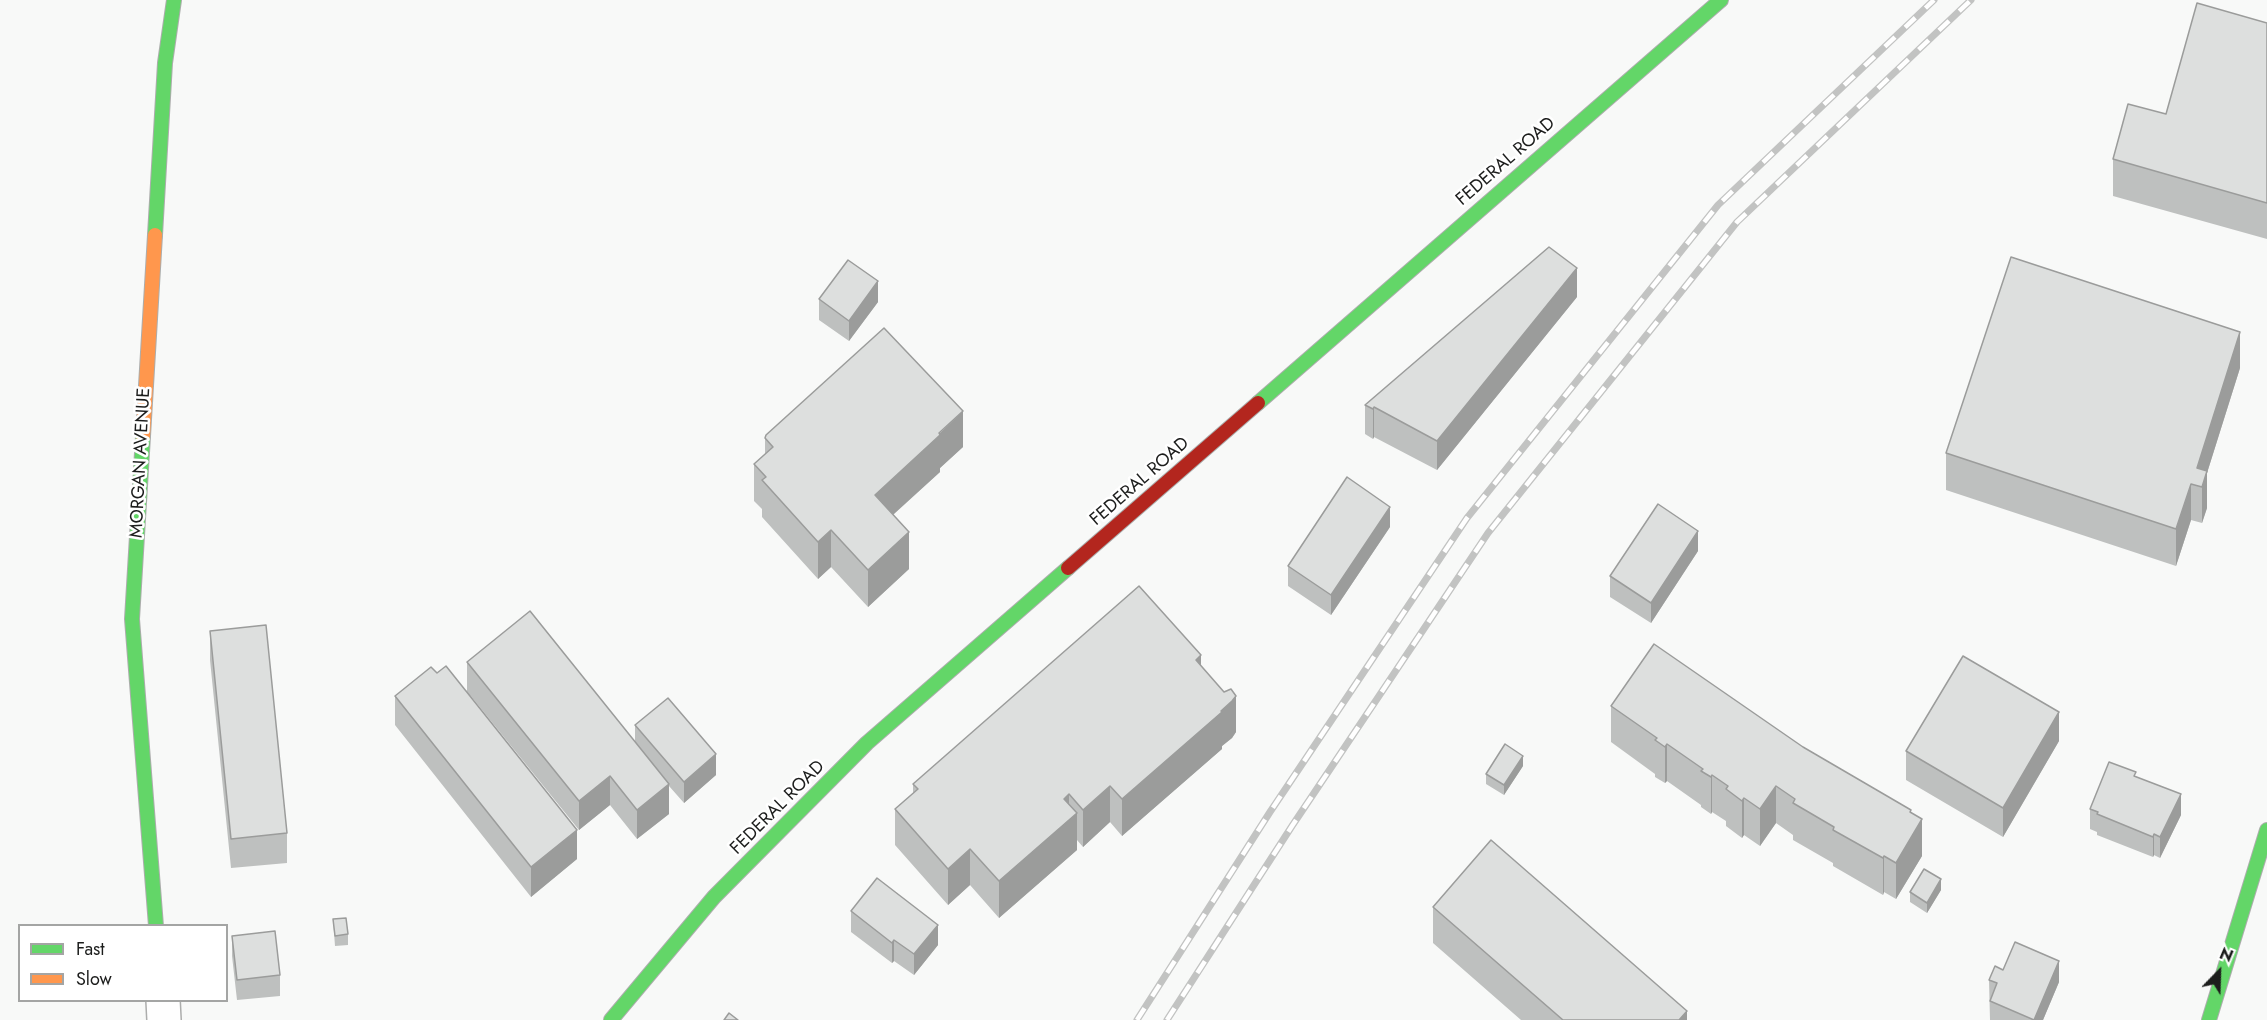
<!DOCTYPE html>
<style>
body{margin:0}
#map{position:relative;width:2267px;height:1020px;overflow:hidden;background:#f8f9f8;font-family:Jost,sans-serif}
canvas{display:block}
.legend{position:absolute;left:18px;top:924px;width:210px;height:78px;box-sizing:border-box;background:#fff;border:2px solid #a4a5a4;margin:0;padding:8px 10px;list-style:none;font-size:18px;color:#1c1d1c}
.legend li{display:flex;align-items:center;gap:12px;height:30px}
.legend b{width:30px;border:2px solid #a4a5a4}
.north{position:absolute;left:2189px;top:942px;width:60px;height:60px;-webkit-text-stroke:4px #fff;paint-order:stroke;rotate:23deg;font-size:16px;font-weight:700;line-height:24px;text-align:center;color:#1c1d1c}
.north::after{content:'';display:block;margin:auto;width:21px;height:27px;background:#1c1d1c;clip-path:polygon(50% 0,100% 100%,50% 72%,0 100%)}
</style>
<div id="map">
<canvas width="2267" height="1020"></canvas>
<ul class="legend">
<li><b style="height:8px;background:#63d668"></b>Fast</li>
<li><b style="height:8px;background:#ff974d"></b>Slow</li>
</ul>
<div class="north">N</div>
</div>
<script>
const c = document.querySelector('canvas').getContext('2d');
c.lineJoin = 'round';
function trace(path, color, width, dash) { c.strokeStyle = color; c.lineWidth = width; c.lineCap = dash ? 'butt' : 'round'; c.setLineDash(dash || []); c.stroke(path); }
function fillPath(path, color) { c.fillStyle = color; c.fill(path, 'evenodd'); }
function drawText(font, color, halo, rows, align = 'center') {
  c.font = font + ' Jost,sans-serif'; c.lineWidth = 5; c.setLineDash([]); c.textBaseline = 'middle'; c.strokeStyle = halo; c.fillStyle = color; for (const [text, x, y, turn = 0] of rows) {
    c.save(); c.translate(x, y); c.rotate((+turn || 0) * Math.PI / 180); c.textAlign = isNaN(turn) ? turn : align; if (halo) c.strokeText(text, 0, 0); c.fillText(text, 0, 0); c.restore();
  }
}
const street = new Path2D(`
 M 163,1000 L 164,1020`);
const fast = new Path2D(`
 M 155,235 L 165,63 L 174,0
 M 1258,403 L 1721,0
 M 143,436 L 132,619 L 156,926
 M 611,1020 L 714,897 L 867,743 L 1068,568
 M 2209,1020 L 2267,830`);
const slow = new Path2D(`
 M 143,436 L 155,235`);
const jam = new Path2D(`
 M 1068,568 L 1258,403`);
trace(street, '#acadac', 36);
trace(fast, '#acadac', 16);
trace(slow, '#acadac', 16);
trace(jam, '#acadac', 16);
trace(street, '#fefefe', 33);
trace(fast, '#63d668', 14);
trace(slow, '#ff974d', 14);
trace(jam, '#b3261e', 14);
const rail = new Path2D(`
 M 1137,1020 L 1270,812 L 1467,518 L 1718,205 L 1934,0
 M 1167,1020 L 1292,826 L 1488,533 L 1737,222 L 1971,0`);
trace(rail, '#c2c3c2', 7);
trace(rail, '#fff', 4.5, [14]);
fillPath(new Path2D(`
 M 2267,23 L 2267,239 L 2113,196 L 2113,159 L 2166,114 Z
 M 1577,297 L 1437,470 L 1374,437 L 1373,439 L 1365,434 L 1365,405 Z
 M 819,299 L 878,302 L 849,341 L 819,320 Z
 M 2240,368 L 2207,473 L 2207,508 L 2202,523 L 2191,520 L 2176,566 L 1946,490 L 1946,453 Z
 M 765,438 L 963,447 L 940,468 L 940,472 L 893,515 L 909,569 L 868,607 L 831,567 L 818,579 L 762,517 L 762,509 L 754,501 L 754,464 L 765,455 Z
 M 1390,527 L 1331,615 L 1288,586 L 1288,566 Z
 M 1698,551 L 1651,623 L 1610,597 L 1610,576 Z
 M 210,631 L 287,833 L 287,863 L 231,868 L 210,660 Z
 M 467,662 L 635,742 L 635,725 L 716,775 L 684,803 L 669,786 L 669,814 L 637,839 L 610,805 L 579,830 L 470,695 L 577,859 L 531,897 L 395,725 L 395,696 L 437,673 L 467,691 Z
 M 1201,666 L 1236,732 L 1232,738 L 1222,746 L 1222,749 L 1122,836 L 1110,822 L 1083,847 L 1077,840 L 1077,850 L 999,918 L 970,885 L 948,905 L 895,845 L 895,809 L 913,793 L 913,784 Z
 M 1611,706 L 1803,747 L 1911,813 L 1922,856 L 1896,899 L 1884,892 L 1883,895 L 1833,866 L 1833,863 L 1793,840 L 1793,835 L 1776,823 L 1760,846 L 1744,835 L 1742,838 L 1726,826 L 1726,821 L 1712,812 L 1711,814 L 1701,807 L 1701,805 L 1667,781 L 1665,783 L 1655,777 L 1655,774 L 1611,742 Z
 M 2059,741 L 2003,837 L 1906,780 L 1906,751 Z
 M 1523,766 L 1504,795 L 1486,784 L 1486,774 Z
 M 2136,777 L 2181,815 L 2160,858 L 2154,855 L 2153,857 L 2097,835 L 2097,832 L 2090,829 L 2090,809 Z
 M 1941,890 L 1927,913 L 1910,902 L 1910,892 Z
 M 1433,907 L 1687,1020 L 1521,1020 L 1433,943 Z
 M 851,911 L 938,945 L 914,975 L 894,961 L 892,963 L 851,932 Z
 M 333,919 L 348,934 L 348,945 L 335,946 Z
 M 232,936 L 280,975 L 280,996 L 237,1000 L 232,956 Z
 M 2003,970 L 2059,982 L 2043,1020 L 1990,1020 L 1989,980 Z`), '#bec0bf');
fillPath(new Path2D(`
 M 1577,268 L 1577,297 L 1437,470 L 1437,441 Z
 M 878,281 L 878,302 L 849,341 L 849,321 Z
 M 2240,332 L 2240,368 L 2207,473 L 2207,508 L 2202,523 L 2202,487 L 2197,468 Z
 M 1374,407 L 1374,437 L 1373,439 L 1373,409 Z
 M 963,411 L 963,447 L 940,468 L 940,472 L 875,531 L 875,495 Z
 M 2191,484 L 2191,520 L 2176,566 L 2176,529 Z
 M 1390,507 L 1390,527 L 1331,615 L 1331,595 Z
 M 831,530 L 831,567 L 818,579 L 818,542 Z
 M 1698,531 L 1698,551 L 1651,623 L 1651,603 Z
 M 909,532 L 909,569 L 868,607 L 868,570 Z
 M 1201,655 L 1201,692 L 1196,660 Z
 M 1236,696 L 1236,732 L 1232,738 L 1222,746 L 1222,749 L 1122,836 L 1122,799 Z
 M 2059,712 L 2059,741 L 2003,837 L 2003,808 Z
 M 1667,744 L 1667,781 L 1665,783 L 1665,747 Z
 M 716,754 L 716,775 L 684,803 L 684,782 Z
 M 1523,756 L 1523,766 L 1504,795 L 1504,785 Z
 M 1712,775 L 1712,812 L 1711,814 L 1711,777 Z
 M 610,776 L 610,805 L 579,830 L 579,801 Z
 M 669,784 L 669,814 L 637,839 L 637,810 Z
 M 1110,786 L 1110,822 L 1083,847 L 1083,810 Z
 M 1776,786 L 1776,823 L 1760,846 L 1760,809 Z
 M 1069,794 L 1069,820 L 1077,813 L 1077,850 L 999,918 L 999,881 L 1064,799 Z
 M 2181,794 L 2181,815 L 2160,858 L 2160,837 Z
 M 1744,798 L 1744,835 L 1742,838 L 1742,801 Z
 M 1911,810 L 1911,838 L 1922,819 L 1922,856 L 1896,899 L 1896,863 Z
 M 577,830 L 577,859 L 531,897 L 531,867 Z
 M 2154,834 L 2154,855 L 2153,857 L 2153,837 Z
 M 970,849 L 970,885 L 948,905 L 948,869 Z
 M 1884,856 L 1884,892 L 1883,895 L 1883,858 Z
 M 1941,879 L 1941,890 L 1927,913 L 1927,903 Z
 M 938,925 L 938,945 L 914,975 L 914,954 Z
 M 894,940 L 894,961 L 892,963 L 892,943 Z
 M 2059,961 L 2059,982 L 2043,1020 L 2034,1020 Z
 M 1687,1011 L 1687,1020 L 1679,1020 Z`), '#9b9c9b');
const building = new Path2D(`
 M 2197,3 L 2267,23 L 2267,203 L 2113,159 L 2128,104 L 2166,114 Z
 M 1549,247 L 1577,268 L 1437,441 L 1374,407 L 1373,409 L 1365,405 Z
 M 2011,257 L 2240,332 L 2197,468 L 2207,471 L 2202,487 L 2191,484 L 2176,529 L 1946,453 Z
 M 848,260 L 878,281 L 849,321 L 819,299 Z
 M 884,328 L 963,411 L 939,433 L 940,435 L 875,495 L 909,532 L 868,570 L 831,530 L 818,542 L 762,480 L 766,477 L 754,464 L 773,447 L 765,438 L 766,435 Z
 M 1347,477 L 1390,507 L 1331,595 L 1288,566 Z
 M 1658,504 L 1698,531 L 1651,603 L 1610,576 Z
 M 1139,586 L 1201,655 L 1196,660 L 1224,692 L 1231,689 L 1236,696 L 1232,701 L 1221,711 L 1222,712 L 1122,799 L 1110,786 L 1083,810 L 1069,794 L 1064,799 L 1077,813 L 999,881 L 970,849 L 948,869 L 895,809 L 918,789 L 913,784 Z
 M 530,611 L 669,784 L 637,810 L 610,776 L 579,801 L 467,662 Z
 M 266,625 L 287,833 L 231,839 L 210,631 Z
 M 1654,644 L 1803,747 L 1911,810 L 1910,812 L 1922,819 L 1896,863 L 1884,856 L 1883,858 L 1833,830 L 1834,827 L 1793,803 L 1795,799 L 1776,786 L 1760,809 L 1744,798 L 1742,801 L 1726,789 L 1728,786 L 1712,775 L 1711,777 L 1701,771 L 1703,769 L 1667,744 L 1665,747 L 1655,740 L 1657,738 L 1611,706 Z
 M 1963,656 L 2059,712 L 2003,808 L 1906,751 Z
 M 446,666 L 577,830 L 531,867 L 395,696 L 431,667 L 437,673 Z
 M 668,698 L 716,754 L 684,782 L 635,725 Z
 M 1505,744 L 1523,756 L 1504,785 L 1486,774 Z
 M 2109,762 L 2136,772 L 2134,776 L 2181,794 L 2160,837 L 2154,834 L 2153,837 L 2097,814 L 2098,812 L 2090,809 Z
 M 1491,840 L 1687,1011 L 1679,1020 L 1563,1020 L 1433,907 Z
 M 1924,869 L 1941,879 L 1927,903 L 1910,892 Z
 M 877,878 L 938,925 L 914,954 L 894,940 L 892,943 L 851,911 Z
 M 346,918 L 348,934 L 335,936 L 333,919 Z
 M 275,931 L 280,975 L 237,980 L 232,936 Z
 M 2015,942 L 2059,961 L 2034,1020 L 1990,1001 L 1997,983 L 1989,980 L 1995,966 L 2003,970 Z
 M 729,1013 L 738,1020 L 724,1020 Z`);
fillPath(building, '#dddfde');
trace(building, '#9b9c9b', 1.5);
drawText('18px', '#1c1d1c', '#fff', [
 ["FEDERAL ROAD",1506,162,-41],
 ["MORGAN AVENUE",141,463,-87],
 ["FEDERAL ROAD",1140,482,-41],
 ["FEDERAL ROAD",778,808,-45]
]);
</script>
